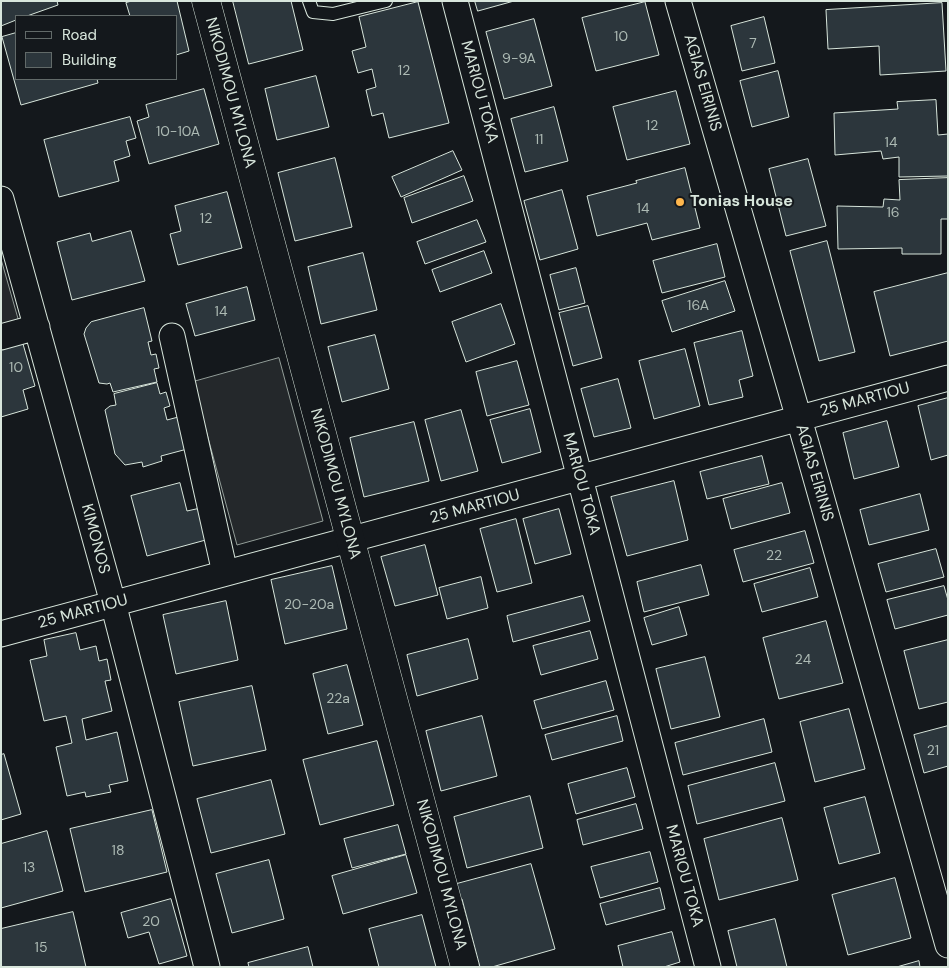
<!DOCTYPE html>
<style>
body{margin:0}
#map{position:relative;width:949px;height:968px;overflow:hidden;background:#14181c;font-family:"DM Sans",sans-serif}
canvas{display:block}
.frame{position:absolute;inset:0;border:2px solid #d8e6dc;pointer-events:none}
.legend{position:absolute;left:15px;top:15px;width:162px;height:65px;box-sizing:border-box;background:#14181c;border:1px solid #626a69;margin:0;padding:6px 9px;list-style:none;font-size:15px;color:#d8e6dc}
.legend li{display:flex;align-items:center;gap:10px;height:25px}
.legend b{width:25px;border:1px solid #626a69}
</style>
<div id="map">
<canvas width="949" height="968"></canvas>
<div class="frame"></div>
<ul class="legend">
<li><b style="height:6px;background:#14181c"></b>Road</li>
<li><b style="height:14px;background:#2c363c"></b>Building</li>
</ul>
</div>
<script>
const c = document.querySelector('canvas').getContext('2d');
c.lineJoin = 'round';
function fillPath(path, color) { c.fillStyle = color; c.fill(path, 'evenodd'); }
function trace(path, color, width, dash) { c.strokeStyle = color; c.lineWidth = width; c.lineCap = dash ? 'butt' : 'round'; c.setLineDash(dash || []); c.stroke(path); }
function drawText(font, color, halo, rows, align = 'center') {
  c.font = font + ' "DM Sans",sans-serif'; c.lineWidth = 4; c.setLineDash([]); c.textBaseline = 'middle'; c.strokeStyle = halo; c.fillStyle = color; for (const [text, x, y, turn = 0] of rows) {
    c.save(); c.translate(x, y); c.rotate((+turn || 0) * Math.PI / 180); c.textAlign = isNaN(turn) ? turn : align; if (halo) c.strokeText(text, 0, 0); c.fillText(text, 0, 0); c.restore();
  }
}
const parking = new Path2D(`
 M 1,259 L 21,329 L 1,333 Z
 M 279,358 L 323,521 L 237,545 L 193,382 Z`);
fillPath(parking, '#24282b');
trace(parking, '#939e99', 1);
const building = new Path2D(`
 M 1,1 L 57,1 L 58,5 L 27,16 L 16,16 L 16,20 L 1,26 Z
 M 132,1 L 177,1 L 189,51 L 176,55 L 176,16 L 130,16 L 126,3 Z
 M 233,1 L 291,1 L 303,50 L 249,64 Z
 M 475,1 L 514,1 L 478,11 Z
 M 418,2 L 449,123 L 389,138 L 383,113 L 372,116 L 366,90 L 376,87 L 372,69 L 358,73 L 352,51 L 366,47 L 359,17 Z
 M 645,2 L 659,55 L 596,71 L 582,18 Z
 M 942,3 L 946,71 L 880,75 L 879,46 L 828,49 L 826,10 Z
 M 764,17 L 775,63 L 742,71 L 731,26 Z
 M 534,19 L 552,86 L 504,99 L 486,32 Z
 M 16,33 L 16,79 L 97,79 L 98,83 L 21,105 L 2,37 Z
 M 778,71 L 789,117 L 752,127 L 740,81 Z
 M 316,76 L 329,127 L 277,140 L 265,89 Z
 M 204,89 L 219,144 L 149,164 L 137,121 L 149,117 L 146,105 Z
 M 676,91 L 690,144 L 627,160 L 613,107 Z
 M 936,100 L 938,135 L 948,134 L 948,176 L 899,177 L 899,157 L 883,159 L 881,151 L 835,155 L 834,113 L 898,109 L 897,102 Z
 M 554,107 L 568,161 L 525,172 L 511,119 Z
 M 130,117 L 136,138 L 126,141 L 130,156 L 114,161 L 119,181 L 59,197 L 44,140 Z
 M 453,151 L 462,170 L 401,197 L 392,177 Z
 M 335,158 L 352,227 L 295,241 L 278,173 Z
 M 808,159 L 826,226 L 786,236 L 769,169 Z
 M 685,168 L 700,228 L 652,240 L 647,223 L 597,236 L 587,196 L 637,183 L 636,181 Z
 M 464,176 L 473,201 L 412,223 L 404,198 Z
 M 948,178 L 948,219 L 941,219 L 941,254 L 902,254 L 902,248 L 838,249 L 837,206 L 883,207 L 884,199 L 900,200 L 899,180 Z
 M 562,190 L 578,249 L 540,260 L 524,201 Z
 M 227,192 L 242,248 L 178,265 L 170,234 L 181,231 L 175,206 Z
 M 477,220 L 486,242 L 425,264 L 417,242 Z
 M 131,231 L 145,281 L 72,300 L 57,242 L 90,233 L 92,241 Z
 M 827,241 L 855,352 L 819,361 L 790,251 Z
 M 717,244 L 725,277 L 662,293 L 653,261 Z
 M 484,251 L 492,273 L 440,292 L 432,270 Z
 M 363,253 L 377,310 L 321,324 L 308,267 Z
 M 576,268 L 585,303 L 559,310 L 550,275 Z
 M 948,273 L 948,341 L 890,356 L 874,292 Z
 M 725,281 L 735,311 L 672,332 L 662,301 Z
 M 247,287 L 255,320 L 195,336 L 186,304 Z
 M 501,304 L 515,344 L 466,362 L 452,322 Z
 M 588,306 L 602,358 L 573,366 L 559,313 Z
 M 144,308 L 152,341 L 148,342 L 151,355 L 156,354 L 159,368 L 154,369 L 157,382 L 113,392 L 110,383 L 107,384 L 99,383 L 84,334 L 86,328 L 91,322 Z
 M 742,331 L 753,376 L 739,380 L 743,397 L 709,405 L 694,343 Z
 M 375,335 L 389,389 L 342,402 L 328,347 Z
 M 23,344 L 35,386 L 23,390 L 28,409 L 1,417 L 1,350 Z
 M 685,349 L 700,406 L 654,419 L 639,361 Z
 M 517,361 L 529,405 L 487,416 L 476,372 Z
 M 618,379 L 631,428 L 594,437 L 581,389 Z
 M 157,383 L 160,394 L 166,392 L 170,406 L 164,408 L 167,420 L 182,416 L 191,448 L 161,456 L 162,461 L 143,467 L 142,462 L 125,465 L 115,454 L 105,410 L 110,406 L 116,405 L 114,394 Z
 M 948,398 L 948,455 L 931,460 L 918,406 Z
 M 530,409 L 541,452 L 502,463 L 490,420 Z
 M 461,410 L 478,471 L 441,481 L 425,420 Z
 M 887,421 L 899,467 L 854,479 L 843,433 Z
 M 414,422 L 429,481 L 364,497 L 350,438 Z
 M 762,456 L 769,484 L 707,499 L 700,472 Z
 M 674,481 L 688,540 L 627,556 L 611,497 Z
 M 180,483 L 187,511 L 205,507 L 213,538 L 147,556 L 131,496 Z
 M 782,483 L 790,513 L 731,529 L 723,499 Z
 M 920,494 L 929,530 L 869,545 L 860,510 Z
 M 559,509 L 571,554 L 535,564 L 523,519 Z
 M 516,519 L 532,583 L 497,592 L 480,529 Z
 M 805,531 L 814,563 L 743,582 L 734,550 Z
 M 425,545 L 438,595 L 395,606 L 381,557 Z
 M 936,549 L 944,577 L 886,592 L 878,564 Z
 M 701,565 L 709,595 L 644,612 L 637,582 Z
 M 332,566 L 347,629 L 285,644 L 271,580 Z
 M 810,568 L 818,597 L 762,612 L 754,584 Z
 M 481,577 L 488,608 L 447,619 L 439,588 Z
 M 944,586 L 948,600 L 948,615 L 895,629 L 887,600 Z
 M 583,596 L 590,621 L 513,642 L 507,616 Z
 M 226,601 L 238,660 L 176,674 L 163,615 Z
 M 679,607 L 687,635 L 652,645 L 644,618 Z
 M 826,621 L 843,683 L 779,699 L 763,638 Z
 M 590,631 L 598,659 L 541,675 L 533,646 Z
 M 76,633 L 80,650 L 96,646 L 99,661 L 107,659 L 111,680 L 105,681 L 112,711 L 82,719 L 86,740 L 117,732 L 128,781 L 109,785 L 111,792 L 86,797 L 85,792 L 67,796 L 56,747 L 72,743 L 66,716 L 44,721 L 30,660 L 47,656 L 44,640 Z
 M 468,639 L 478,679 L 417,696 L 407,655 Z
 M 948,640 L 948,702 L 919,709 L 904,651 Z
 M 705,657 L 720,717 L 671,729 L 656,669 Z
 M 347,665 L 363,725 L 328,734 L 313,674 Z
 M 606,681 L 614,710 L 542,729 L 534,701 Z
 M 252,686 L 266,750 L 193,766 L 179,702 Z
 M 849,709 L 865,769 L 815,782 L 800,722 Z
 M 482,716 L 497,776 L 441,791 L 426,731 Z
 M 617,716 L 623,741 L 552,760 L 545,735 Z
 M 764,719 L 772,752 L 683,775 L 675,743 Z
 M 948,726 L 948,766 L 924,773 L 914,735 Z
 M 377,741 L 394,805 L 320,825 L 303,760 Z
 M 4,754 L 21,814 L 1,820 L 1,755 Z
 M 775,763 L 785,801 L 697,824 L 688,786 Z
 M 627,768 L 635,797 L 576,814 L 568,784 Z
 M 271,780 L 285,834 L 211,853 L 197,799 Z
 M 530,796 L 543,848 L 467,868 L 454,817 Z
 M 865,797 L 880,853 L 839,864 L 824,808 Z
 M 636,804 L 643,829 L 583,845 L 577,820 Z
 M 152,810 L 167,872 L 85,892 L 70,829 Z
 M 782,818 L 798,880 L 719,900 L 704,839 Z
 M 398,825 L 406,854 L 352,868 L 344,839 Z
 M 47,831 L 63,891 L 1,908 L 1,844 Z
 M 650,852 L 658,882 L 600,898 L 591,867 Z
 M 406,855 L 417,893 L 343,914 L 332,876 Z
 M 269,860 L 284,919 L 232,933 L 216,874 Z
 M 531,864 L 555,949 L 492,967 L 480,967 L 462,899 L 457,901 L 453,885 Z
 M 895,878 L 911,938 L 848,955 L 832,895 Z
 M 660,888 L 665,909 L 606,925 L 600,904 Z
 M 171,899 L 187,956 L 159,964 L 149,932 L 128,938 L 121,913 Z
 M 73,912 L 86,967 L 1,967 L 1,929 Z
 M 422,915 L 436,967 L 379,967 L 369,929 Z
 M 775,919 L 787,967 L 737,967 L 728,931 Z
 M 672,932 L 680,962 L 664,967 L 623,967 L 618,946 Z
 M 308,947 L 313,967 L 249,967 L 248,963 Z
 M 919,961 L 920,967 L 897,967 Z`);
fillPath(building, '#2c363c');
trace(building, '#d8e6dc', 1);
const lane = new Path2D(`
 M 309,1 L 313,12 L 333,14 L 386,1`);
const street = new Path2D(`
 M 455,1 L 708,967
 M 678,1 L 808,450 L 948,945
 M 1,199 L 113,603 L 207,967
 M 172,336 L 225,573
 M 1,337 L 37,327
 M 1,634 L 948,378`);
const secondary = new Path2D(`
 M 206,1 L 465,967`);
trace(lane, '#d8e6dc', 14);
trace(street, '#d8e6dc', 27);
trace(secondary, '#d8e6dc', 29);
trace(lane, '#14181c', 12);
trace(street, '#14181c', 25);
trace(secondary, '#14181c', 28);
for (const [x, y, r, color] of [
 [680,202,5,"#ffb74d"]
]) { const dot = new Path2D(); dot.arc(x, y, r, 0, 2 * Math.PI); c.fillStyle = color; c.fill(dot); trace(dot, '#14181c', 2); }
drawText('14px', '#adbab4', null, [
 ["10",621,37],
 ["7",753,44],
 ["9-9A",519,59],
 ["12",404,71],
 ["12",652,126],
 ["10-10A",178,132],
 ["11",539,140],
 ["14",891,143],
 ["14",643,209],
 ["16",893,213],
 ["12",206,219],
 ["16A",698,306],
 ["14",221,312],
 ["10",16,368],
 ["22",774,556],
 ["20-20a",309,605],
 ["24",803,660],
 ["22a",338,699],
 ["21",933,751],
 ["18",118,851],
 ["13",29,868],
 ["20",151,922],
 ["15",41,948]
]);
drawText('16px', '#d8e6dc', '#14181c', [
 ["AGIAS EIRINIS",702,83,74],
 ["MARIOU TOKA",479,92,75],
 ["NIKODIMOU MYLONA",230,93,75],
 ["25 MARTIOU",865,400,-15],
 ["AGIAS EIRINIS",814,473,74],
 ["NIKODIMOU MYLONA",335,484,75],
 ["MARIOU TOKA",581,484,75],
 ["25 MARTIOU",475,507,-15],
 ["KIMONOS",95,539,75],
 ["25 MARTIOU",83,612,-15],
 ["NIKODIMOU MYLONA",441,875,75],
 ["MARIOU TOKA",684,876,75]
]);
drawText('bold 16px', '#d8e6dc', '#14181c', [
 ["Tonias House",690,202]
], 'left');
</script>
